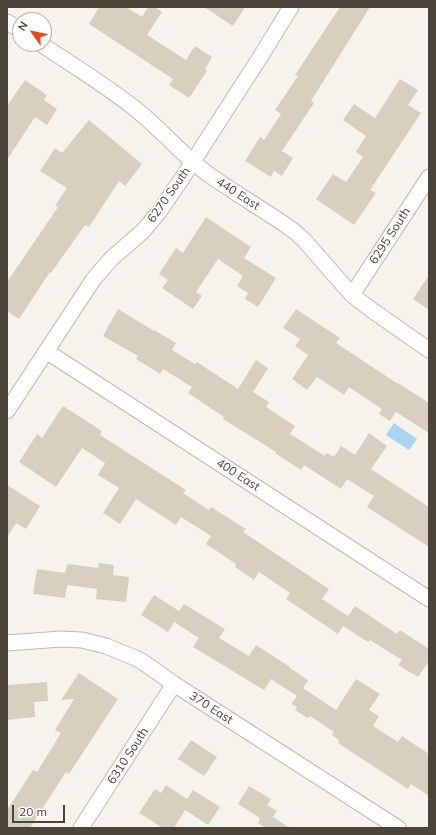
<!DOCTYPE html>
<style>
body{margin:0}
#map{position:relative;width:436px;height:835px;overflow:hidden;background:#f6f3ec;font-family:Mulish,sans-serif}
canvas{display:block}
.frame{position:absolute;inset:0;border:8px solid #4b4439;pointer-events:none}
.north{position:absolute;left:12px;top:12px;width:40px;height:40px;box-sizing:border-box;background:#fff;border:1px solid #b7b4b0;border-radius:50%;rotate:303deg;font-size:11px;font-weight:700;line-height:16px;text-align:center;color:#4b4439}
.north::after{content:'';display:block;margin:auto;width:14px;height:18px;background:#fc3f1d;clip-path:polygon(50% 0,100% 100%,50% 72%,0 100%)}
.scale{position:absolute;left:12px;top:805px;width:53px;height:18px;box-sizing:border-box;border:2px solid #4b4439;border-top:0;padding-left:5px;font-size:12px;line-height:14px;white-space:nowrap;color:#4b4439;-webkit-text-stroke:3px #fff;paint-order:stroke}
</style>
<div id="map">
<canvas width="436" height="835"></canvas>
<div class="frame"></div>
<div class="north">N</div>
<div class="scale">20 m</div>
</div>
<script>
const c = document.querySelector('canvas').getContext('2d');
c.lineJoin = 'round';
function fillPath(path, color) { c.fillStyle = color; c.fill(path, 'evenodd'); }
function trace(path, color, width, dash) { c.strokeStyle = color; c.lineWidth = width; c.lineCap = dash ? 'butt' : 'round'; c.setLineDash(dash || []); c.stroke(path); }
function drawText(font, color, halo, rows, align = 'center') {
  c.font = font + ' Mulish,sans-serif'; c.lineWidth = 3.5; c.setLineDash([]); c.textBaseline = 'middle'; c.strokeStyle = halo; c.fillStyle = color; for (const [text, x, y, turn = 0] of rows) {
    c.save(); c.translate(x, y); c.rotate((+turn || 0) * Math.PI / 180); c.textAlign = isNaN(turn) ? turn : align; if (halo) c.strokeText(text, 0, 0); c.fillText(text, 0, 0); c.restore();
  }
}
fillPath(new Path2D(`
 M 394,423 L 417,439 L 409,450 L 386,435 Z`), '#a9d4f2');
fillPath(new Path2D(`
 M 99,7 L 126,7 L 142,17 L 148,7 L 155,7 L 162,12 L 147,35 L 186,60 L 195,46 L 212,57 L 205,69 L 207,71 L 189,98 L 169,85 L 173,79 L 89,24 Z
 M 204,7 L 245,7 L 233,26 Z
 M 340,7 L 370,7 L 311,101 L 314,103 L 282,151 L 293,158 L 282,176 L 274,171 L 271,177 L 245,161 L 260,137 L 264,140 L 281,114 L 275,110 L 298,76 L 295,75 Z
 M 400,79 L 418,90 L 408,105 L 421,113 L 370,190 L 376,193 L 354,225 L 316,199 L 333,174 L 346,182 L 363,157 L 356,152 L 366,136 L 343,120 L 354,104 L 375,118 Z
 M 25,80 L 47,95 L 44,100 L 57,109 L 47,125 L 35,117 L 7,160 L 7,106 Z
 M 89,120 L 142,164 L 125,186 L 119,181 L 89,227 L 85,225 L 51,273 L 50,272 L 19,319 L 7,311 L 7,282 L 58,207 L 55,206 L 67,188 L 40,171 L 55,148 L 62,153 Z
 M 206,217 L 251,247 L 244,258 L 276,278 L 258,307 L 245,299 L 248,293 L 237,286 L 243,276 L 218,259 L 196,292 L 202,296 L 193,309 L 162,288 L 168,280 L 159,274 L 176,248 L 183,253 Z
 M 429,275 L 429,310 L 413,299 Z
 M 118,309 L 154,331 L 154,330 L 176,343 L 172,350 L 195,364 L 197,362 L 238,389 L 256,360 L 268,368 L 253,392 L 269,402 L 266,407 L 295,426 L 290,434 L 325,456 L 327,453 L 334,457 L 341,446 L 355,455 L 369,433 L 387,446 L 371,469 L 429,507 L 429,547 L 367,507 L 374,496 L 347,479 L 341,489 L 304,465 L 301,470 L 275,453 L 276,452 L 223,419 L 224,417 L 188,393 L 192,387 L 163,369 L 160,374 L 136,359 L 138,356 L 103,336 Z
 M 296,309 L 340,338 L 336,343 L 398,384 L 398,383 L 429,403 L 429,433 L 396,412 L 390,421 L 379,414 L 382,409 L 349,387 L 344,395 L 317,377 L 307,390 L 292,379 L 308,355 L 295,346 L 300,339 L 283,328 Z
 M 63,406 L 102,431 L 100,435 L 186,490 L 183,493 L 209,510 L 211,507 L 246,529 L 243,532 L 329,589 L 322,599 L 348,616 L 355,606 L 397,634 L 400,630 L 429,649 L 429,661 L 418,677 L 398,665 L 402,660 L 370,640 L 368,642 L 343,626 L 338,634 L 286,599 L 290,593 L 259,572 L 254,580 L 235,567 L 236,564 L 206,544 L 211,536 L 181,517 L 176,525 L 136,499 L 120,524 L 103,513 L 119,488 L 98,475 L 105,463 L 82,448 L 56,487 L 19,462 L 37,434 L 42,438 Z
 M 7,485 L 40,506 L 26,529 L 16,523 L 7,538 Z
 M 99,563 L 114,565 L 113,575 L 129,577 L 126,602 L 96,599 L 97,589 L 67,585 L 65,598 L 33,594 L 37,569 L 65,573 L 67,564 L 98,568 Z
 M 154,595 L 179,611 L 184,604 L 225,629 L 219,638 L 249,656 L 256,645 L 290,667 L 290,668 L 308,680 L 303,688 L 336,710 L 356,679 L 380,694 L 369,710 L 379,716 L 373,726 L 398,742 L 402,736 L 429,754 L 429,796 L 411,784 L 408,789 L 338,743 L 339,740 L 332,735 L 334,732 L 310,716 L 308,718 L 295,710 L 297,707 L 291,704 L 297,696 L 271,679 L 264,690 L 193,647 L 199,638 L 174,622 L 168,632 L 141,615 Z
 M 79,673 L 118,699 L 69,774 L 66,772 L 30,828 L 7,828 L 7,810 L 33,770 L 37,772 L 61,733 L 55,730 L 74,699 L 61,700 Z
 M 47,682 L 48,701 L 34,702 L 35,717 L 7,720 L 7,685 Z
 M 191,740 L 217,757 L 204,776 L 178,759 Z
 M 166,785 L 187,799 L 193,790 L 220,807 L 208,825 L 185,810 L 174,828 L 163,828 L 139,813 L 155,789 L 161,793 Z
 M 249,786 L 271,799 L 267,805 L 277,811 L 273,817 L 290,828 L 266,828 L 258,823 L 260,818 L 238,804 Z`), '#d8cfc1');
const minor = new Path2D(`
 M 7,22 L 20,30
 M 41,44 C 72,65 104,84 133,107 C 160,128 181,154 208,174 C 236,194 266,211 294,231 L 304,240 L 352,295 L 373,311 L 429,350
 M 352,295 L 429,177
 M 46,351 L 429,599
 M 7,411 L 93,280 L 111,259 L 143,231 L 159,212 L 181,180 L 259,59 L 291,7
 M 7,643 L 61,639 L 82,640 L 106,646 L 140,660 L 174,684 L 398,828
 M 81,828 L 174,684`);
trace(minor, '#c2bbae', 17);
trace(minor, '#fff', 15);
drawText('12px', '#4b4439', '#fff', [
 ["440 East",238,194,33],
 ["6270 South",169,195,-55],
 ["6295 South",390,236,-57],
 ["400 East",238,475,33],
 ["370 East",211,708,33],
 ["6310 South",128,756,-57]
]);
</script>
